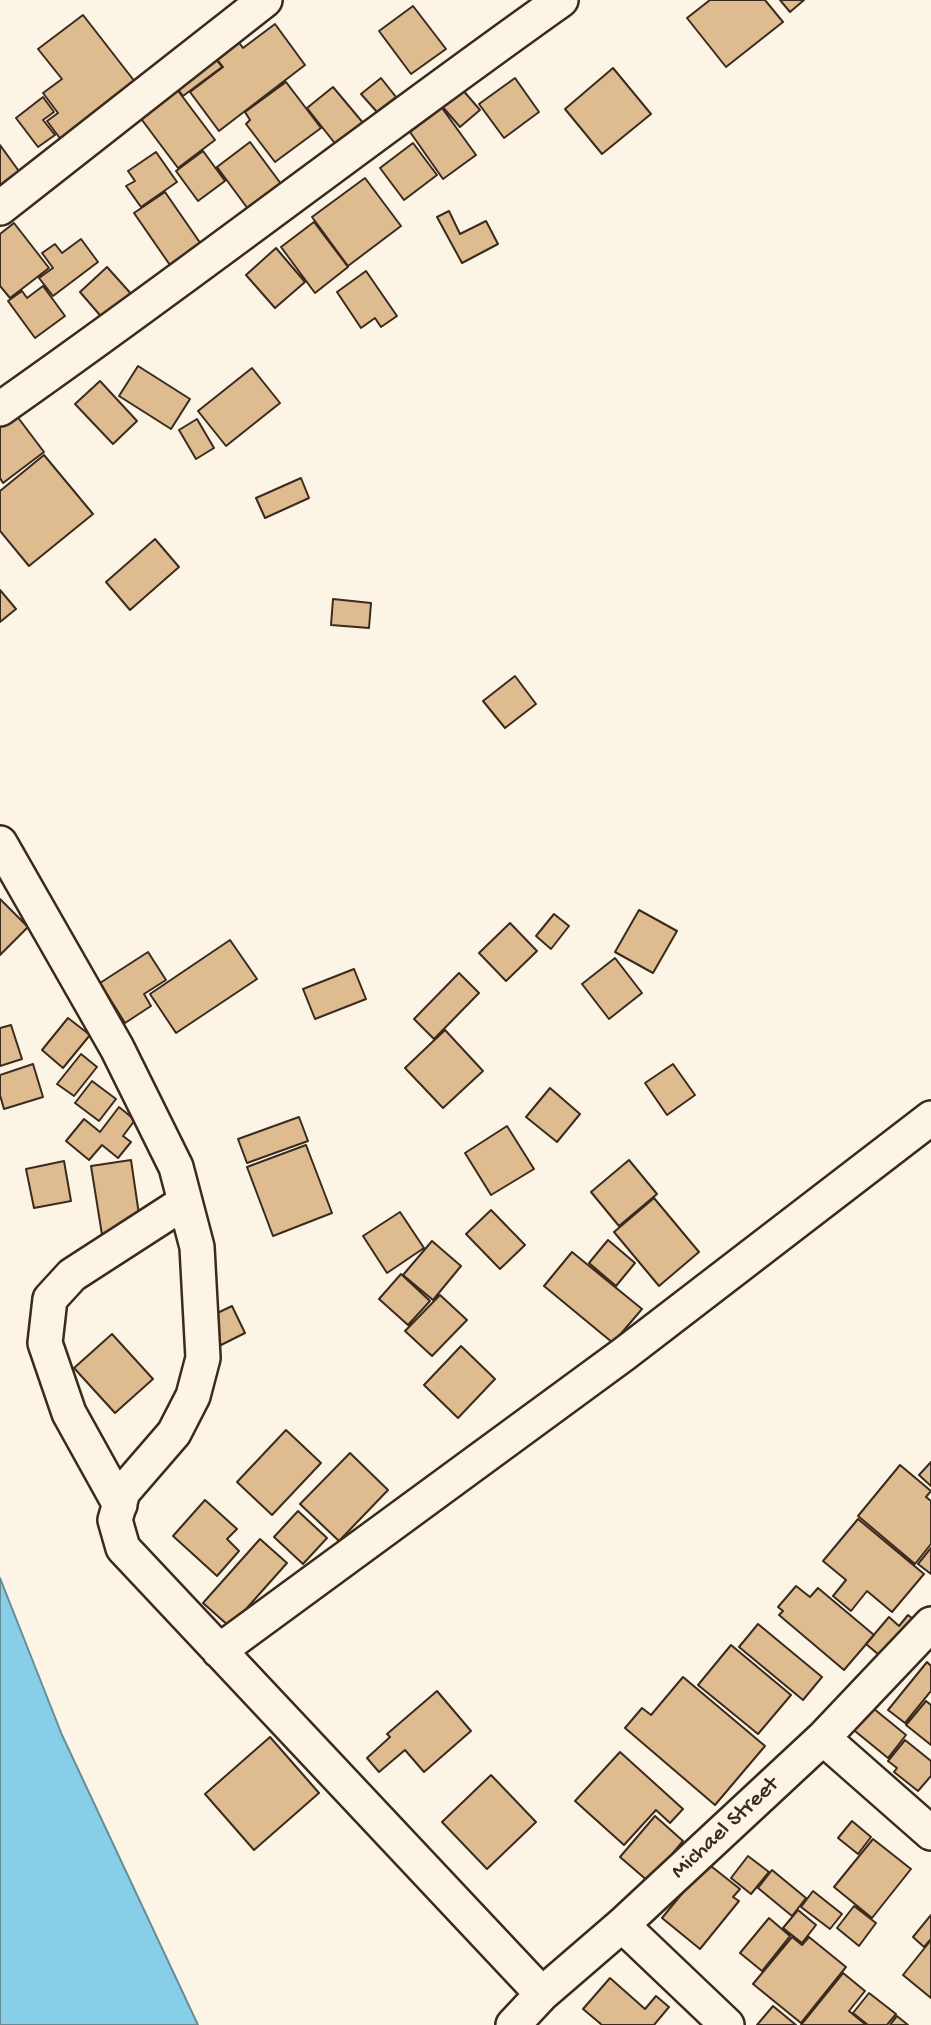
<!DOCTYPE html>
<style>
body{margin:0}
canvas{display:block;background:#fcf5e5}
</style>
<canvas width="931" height="2025"></canvas>
<script>
const c = document.querySelector('canvas').getContext('2d');
c.lineJoin = 'round';
function fillPath(path, color) { c.fillStyle = color; c.fill(path, 'evenodd'); }
function trace(path, color, width, dash) { c.strokeStyle = color; c.lineWidth = width; c.lineCap = dash ? 'butt' : 'round'; c.setLineDash(dash || []); c.stroke(path); }
function drawText(font, color, halo, rows, align = 'center') {
  c.font = font + ' "Gochi Hand",sans-serif'; c.lineWidth = 6; c.setLineDash([]); c.textBaseline = 'middle'; c.strokeStyle = halo; c.fillStyle = color; for (const [text, x, y, turn = 0] of rows) {
    c.save(); c.translate(x, y); c.rotate((+turn || 0) * Math.PI / 180); c.textAlign = isNaN(turn) ? turn : align; if (halo) c.strokeText(text, 0, 0); c.fillText(text, 0, 0); c.restore();
  }
}
const water = new Path2D(`
 M 0,1578 L 62,1735 L 198,2025 L 0,2025 Z`);
fillPath(water, '#87cfe8');
trace(water, '#698d97', 2);
const building = new Path2D(`
 M 710,0 L 765,0 L 783,22 L 726,67 L 687,18 Z
 M 780,0 L 804,0 L 790,12 Z
 M 413,6 L 446,49 L 411,74 L 379,31 Z
 M 83,15 L 139,87 L 65,145 L 47,121 L 58,113 L 43,93 L 62,79 L 38,49 Z
 M 275,24 L 305,65 L 219,131 L 190,92 L 223,67 L 212,53 L 234,36 L 243,48 Z
 M 208,49 L 222,67 L 183,96 L 170,79 Z
 M 613,68 L 651,114 L 602,154 L 565,109 Z
 M 381,78 L 396,97 L 377,112 L 361,94 Z
 M 515,78 L 539,112 L 504,138 L 479,104 Z
 M 170,80 L 215,140 L 178,168 L 133,108 Z
 M 455,81 L 480,110 L 460,127 L 435,98 Z
 M 286,82 L 321,128 L 275,162 L 246,124 L 250,120 L 245,112 Z
 M 333,87 L 364,124 L 337,146 L 307,108 Z
 M 43,97 L 54,112 L 43,120 L 55,135 L 38,147 L 16,118 Z
 M 442,108 L 476,155 L 443,179 L 410,132 Z
 M 250,142 L 287,192 L 254,217 L 217,167 Z
 M 413,143 L 437,175 L 404,200 L 380,168 Z
 M 0,145 L 21,174 L 0,189 Z
 M 203,151 L 225,181 L 198,201 L 176,171 Z
 M 156,152 L 177,182 L 141,207 L 126,186 L 135,181 L 128,171 Z
 M 365,178 L 401,226 L 348,266 L 312,217 Z
 M 165,192 L 203,247 L 172,268 L 134,213 Z
 M 449,211 L 460,234 L 486,221 L 498,244 L 462,263 L 437,217 Z
 M 314,222 L 348,267 L 315,293 L 281,247 Z
 M 14,223 L 49,268 L 10,298 L 0,286 L 0,234 Z
 M 81,239 L 98,262 L 53,296 L 39,278 L 53,268 L 42,253 L 55,244 L 62,253 Z
 M 276,248 L 305,282 L 275,308 L 246,275 Z
 M 107,267 L 133,296 L 105,321 L 80,292 Z
 M 366,271 L 397,316 L 381,327 L 375,318 L 361,328 L 337,292 Z
 M 43,286 L 65,316 L 35,338 L 8,301 L 22,291 L 27,298 Z
 M 138,366 L 190,399 L 171,429 L 119,396 Z
 M 252,368 L 280,403 L 226,446 L 198,411 Z
 M 100,381 L 137,421 L 113,444 L 75,404 Z
 M 10,407 L 44,452 L 3,483 L 0,478 L 0,415 Z
 M 197,419 L 214,448 L 196,459 L 179,430 Z
 M 44,455 L 93,514 L 29,566 L 0,531 L 0,491 Z
 M 301,478 L 309,498 L 265,518 L 256,498 Z
 M 155,539 L 179,567 L 130,610 L 106,582 Z
 M 0,590 L 16,609 L 0,622 Z
 M 333,599 L 371,603 L 369,628 L 331,625 Z
 M 515,676 L 536,704 L 505,728 L 483,701 Z
 M 0,899 L 28,927 L 0,955 Z
 M 639,910 L 677,931 L 653,973 L 615,952 Z
 M 554,914 L 569,926 L 551,949 L 536,936 Z
 M 510,923 L 537,951 L 506,981 L 479,953 Z
 M 230,940 L 257,979 L 176,1033 L 150,994 Z
 M 148,952 L 166,980 L 144,994 L 151,1006 L 125,1023 L 100,983 Z
 M 615,958 L 642,993 L 609,1019 L 582,984 Z
 M 354,969 L 366,999 L 315,1019 L 303,989 Z
 M 459,973 L 479,993 L 434,1039 L 414,1019 Z
 M 68,1018 L 90,1035 L 63,1068 L 42,1050 Z
 M 11,1025 L 22,1059 L 0,1066 L 0,1028 Z
 M 445,1030 L 483,1071 L 443,1108 L 405,1068 Z
 M 81,1054 L 97,1067 L 74,1096 L 57,1084 Z
 M 33,1064 L 43,1097 L 4,1109 L 0,1095 L 0,1075 Z
 M 673,1064 L 695,1095 L 667,1115 L 645,1083 Z
 M 92,1081 L 116,1099 L 99,1121 L 75,1103 Z
 M 550,1088 L 580,1114 L 557,1142 L 526,1117 Z
 M 119,1107 L 135,1120 L 123,1136 L 131,1142 L 118,1158 L 102,1145 L 89,1160 L 66,1141 L 84,1119 L 100,1132 Z
 M 299,1117 L 308,1141 L 247,1163 L 238,1139 Z
 M 507,1126 L 534,1169 L 491,1195 L 465,1153 Z
 M 306,1145 L 332,1213 L 273,1236 L 247,1167 Z
 M 131,1160 L 142,1235 L 103,1241 L 91,1166 Z
 M 629,1160 L 657,1194 L 619,1226 L 591,1192 Z
 M 64,1161 L 71,1201 L 34,1208 L 26,1169 Z
 M 654,1198 L 699,1252 L 659,1286 L 614,1232 Z
 M 491,1210 L 525,1245 L 500,1269 L 466,1234 Z
 M 400,1212 L 424,1248 L 387,1273 L 363,1236 Z
 M 608,1240 L 635,1263 L 616,1286 L 589,1263 Z
 M 432,1241 L 461,1266 L 433,1300 L 403,1275 Z
 M 572,1252 L 642,1309 L 613,1343 L 544,1286 Z
 M 401,1274 L 430,1301 L 408,1325 L 379,1299 Z
 M 440,1295 L 467,1320 L 432,1356 L 405,1331 Z
 M 232,1306 L 245,1333 L 221,1345 L 207,1318 Z
 M 112,1334 L 153,1379 L 115,1413 L 74,1368 Z
 M 461,1346 L 495,1379 L 458,1418 L 424,1385 Z
 M 286,1430 L 321,1463 L 272,1515 L 237,1482 Z
 M 350,1453 L 388,1490 L 339,1541 L 300,1504 Z
 M 931,1462 L 931,1486 L 919,1475 Z
 M 900,1465 L 931,1491 L 926,1497 L 931,1501 L 931,1544 L 915,1564 L 858,1516 Z
 M 205,1500 L 237,1529 L 227,1539 L 239,1551 L 217,1576 L 173,1536 Z
 M 298,1511 L 327,1538 L 303,1564 L 274,1537 Z
 M 858,1519 L 924,1574 L 892,1612 L 867,1591 L 851,1611 L 833,1596 L 846,1580 L 823,1561 Z
 M 260,1539 L 287,1563 L 230,1627 L 203,1603 Z
 M 931,1548 L 931,1574 L 918,1564 Z
 M 796,1586 L 810,1597 L 818,1588 L 874,1635 L 844,1670 L 779,1615 L 783,1611 L 778,1607 Z
 M 908,1615 L 922,1626 L 891,1665 L 866,1644 L 889,1617 L 899,1626 Z
 M 758,1624 L 822,1677 L 803,1700 L 739,1647 Z
 M 731,1645 L 791,1695 L 758,1734 L 698,1685 Z
 M 927,1662 L 931,1666 L 931,1691 L 905,1723 L 888,1710 Z
 M 683,1677 L 765,1746 L 715,1805 L 625,1728 L 642,1708 L 651,1715 Z
 M 437,1691 L 471,1731 L 424,1772 L 405,1750 L 379,1772 L 367,1758 L 390,1737 L 387,1734 Z
 M 926,1701 L 931,1705 L 931,1745 L 906,1725 Z
 M 868,1704 L 906,1735 L 888,1758 L 850,1727 Z
 M 270,1737 L 319,1793 L 254,1850 L 205,1794 Z
 M 905,1740 L 931,1761 L 931,1776 L 918,1791 L 894,1772 L 897,1768 L 888,1761 Z
 M 620,1752 L 683,1809 L 670,1823 L 656,1810 L 624,1845 L 575,1801 Z
 M 491,1775 L 536,1822 L 487,1869 L 442,1822 Z
 M 655,1816 L 683,1841 L 649,1882 L 620,1857 Z
 M 852,1821 L 871,1837 L 858,1854 L 838,1838 Z
 M 873,1839 L 911,1869 L 872,1918 L 834,1887 Z
 M 748,1856 L 769,1872 L 751,1894 L 731,1878 Z
 M 707,1863 L 740,1889 L 733,1897 L 739,1901 L 700,1949 L 662,1918 Z
 M 772,1870 L 806,1898 L 792,1916 L 758,1888 Z
 M 813,1891 L 842,1914 L 830,1929 L 801,1907 Z
 M 854,1906 L 876,1923 L 859,1946 L 837,1928 Z
 M 798,1910 L 816,1925 L 802,1943 L 783,1928 Z
 M 931,1915 L 931,1939 L 924,1947 L 913,1937 Z
 M 769,1918 L 790,1936 L 762,1971 L 740,1953 Z
 M 792,1937 L 802,1945 L 809,1937 L 846,1967 L 801,2023 L 753,1984 Z
 M 931,1940 L 931,1998 L 903,1975 Z
 M 843,1973 L 865,1991 L 849,2011 L 866,2025 L 801,2025 Z
 M 610,1978 L 645,2009 L 656,1996 L 669,2007 L 654,2025 L 602,2025 L 583,2009 Z
 M 869,1993 L 896,2014 L 887,2025 L 868,2025 L 853,2013 Z
 M 773,2006 L 796,2025 L 757,2025 Z
 M 897,2016 L 908,2025 L 890,2025 Z`);
fillPath(building, '#dfbc90');
trace(building, '#3b2a1e', 2);
const street = new Path2D(`
 M 0,208 L 265,0
 M 0,409 C 190,276 372,134 561,0
 M 0,843 L 117,1048 L 176,1167 L 197,1247 L 203,1358 L 193,1396 L 174,1433 L 123,1492 L 115,1520 L 123,1548 L 542,1994
 M 120,1505 L 69,1413 L 45,1343 L 50,1299 L 72,1275 L 185,1202
 M 219,1651 L 624,1354 L 931,1118
 M 823,1738 L 931,1833
 M 622,1925 L 727,2025
 M 513,2025 L 542,1994 L 622,1925 L 823,1738 L 931,1624`);
trace(street, '#3b2a1e', 38);
trace(street, '#fcf5e5', 33);
drawText('23px', '#3b2a1e', '#fcf5e5', [
 ["Michael Street",726,1829,-43]
]);
</script>
